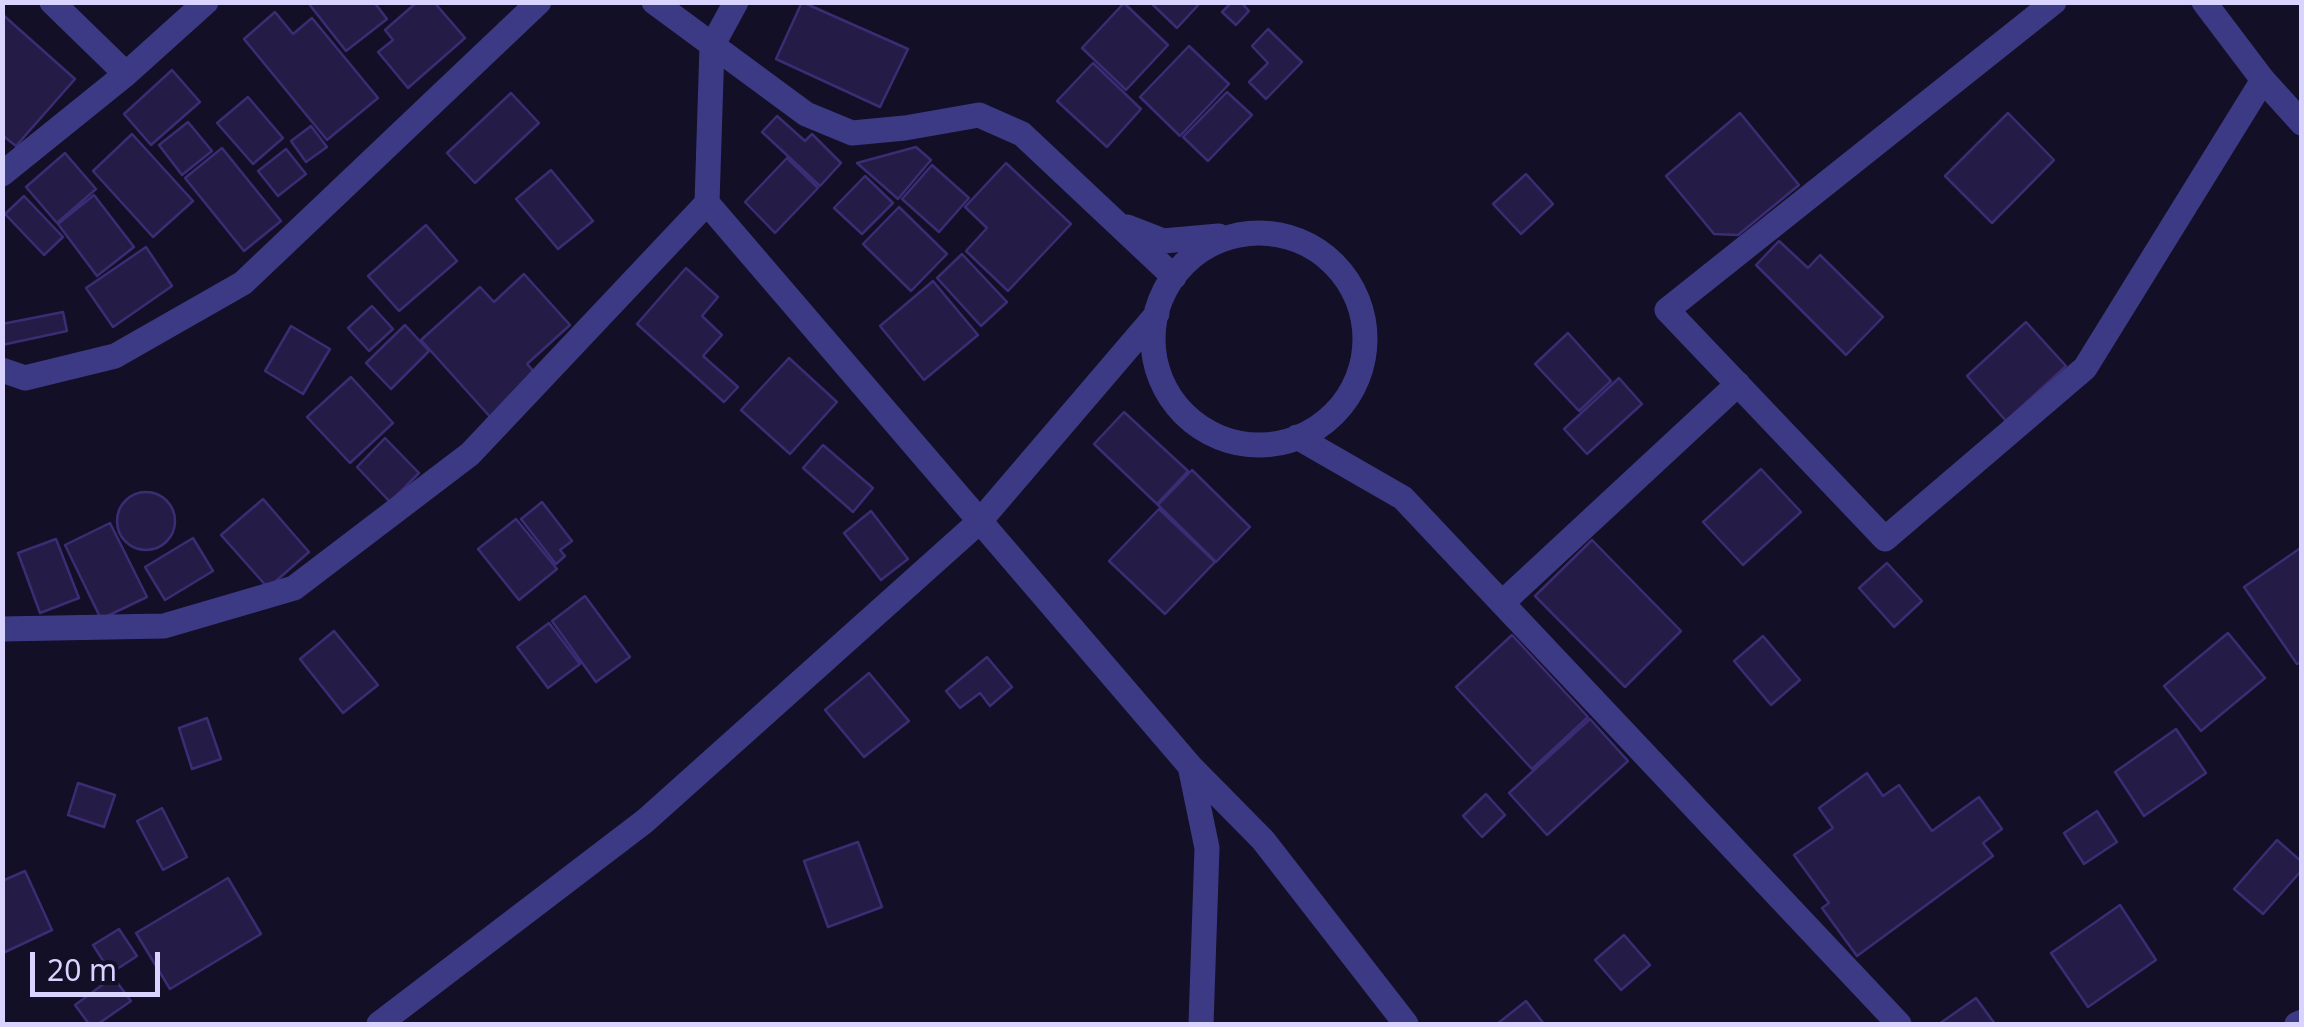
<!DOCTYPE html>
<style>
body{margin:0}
#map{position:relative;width:2304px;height:1027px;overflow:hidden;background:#130f26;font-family:"Noto Sans",sans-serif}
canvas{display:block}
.frame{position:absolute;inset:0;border:5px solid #d9d4ff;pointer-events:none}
.scale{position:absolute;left:30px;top:952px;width:130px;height:45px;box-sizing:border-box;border:5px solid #d9d4ff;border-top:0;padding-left:12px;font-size:30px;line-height:35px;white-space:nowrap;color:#d9d4ff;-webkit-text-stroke:8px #130f26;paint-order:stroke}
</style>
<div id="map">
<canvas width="2304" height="1027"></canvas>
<div class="frame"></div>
<div class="scale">20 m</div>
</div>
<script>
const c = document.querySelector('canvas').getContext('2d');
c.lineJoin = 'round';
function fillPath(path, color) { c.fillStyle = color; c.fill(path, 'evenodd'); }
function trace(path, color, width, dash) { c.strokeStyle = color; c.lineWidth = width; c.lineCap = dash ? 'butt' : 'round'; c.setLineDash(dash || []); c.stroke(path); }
const building = new Path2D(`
 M 310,2 L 374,2 L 387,19 L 346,51 L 309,4 Z
 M 417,2 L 434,2 L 465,38 L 408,88 L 378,52 L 393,40 L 385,30 Z
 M 802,2 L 908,49 L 880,107 L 776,59 Z
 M 1150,2 L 1201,2 L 1177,28 Z
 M 1232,2 L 1241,2 L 1249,11 L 1236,25 L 1222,12 Z
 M 1124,3 L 1168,45 L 1126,90 L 1082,48 Z
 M 275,12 L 293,34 L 312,18 L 378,98 L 327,140 L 244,39 Z
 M 2,14 L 75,79 L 16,146 L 2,135 Z
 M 1268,29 L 1302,62 L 1266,99 L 1249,82 L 1268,63 L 1252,46 Z
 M 1189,46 L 1229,84 L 1180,136 L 1140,97 Z
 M 1093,63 L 1141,109 L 1107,147 L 1057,101 Z
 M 172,70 L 200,102 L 151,145 L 124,114 Z
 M 1227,92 L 1252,115 L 1208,161 L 1183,137 Z
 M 511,93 L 539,123 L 475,183 L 447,153 Z
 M 248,97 L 283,138 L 253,164 L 217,123 Z
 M 1740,113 L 1799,185 L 1738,235 L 1714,234 L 1666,176 Z
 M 2008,113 L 2054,160 L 1992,223 L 1945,176 Z
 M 777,116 L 805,141 L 812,134 L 841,163 L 820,186 L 762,132 Z
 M 188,122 L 212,151 L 182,175 L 159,145 Z
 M 311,126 L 327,147 L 306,162 L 291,141 Z
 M 132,134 L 193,201 L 153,237 L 93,171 Z
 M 916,147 L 931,160 L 898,199 L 857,163 Z
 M 222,148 L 281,221 L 244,251 L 185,178 Z
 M 286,149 L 306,174 L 278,196 L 258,171 Z
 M 65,153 L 96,189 L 57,223 L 26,187 Z
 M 787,158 L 818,188 L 775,233 L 745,202 Z
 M 1006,163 L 1071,224 L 1008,291 L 966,251 L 987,228 L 965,207 Z
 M 932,165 L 969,198 L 939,232 L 902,199 Z
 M 551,170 L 593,221 L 558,249 L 516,199 Z
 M 1526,174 L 1553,204 L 1521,234 L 1493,204 Z
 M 865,176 L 893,203 L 862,234 L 834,208 Z
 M 94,195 L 134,247 L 97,276 L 58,224 Z
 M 24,196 L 63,237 L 44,255 L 5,214 Z
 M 899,207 L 947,254 L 911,291 L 863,244 Z
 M 426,225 L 457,261 L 399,311 L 368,276 Z
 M 1779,241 L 1808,268 L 1820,255 L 1883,317 L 1846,355 L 1756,265 Z
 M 146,247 L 172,286 L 113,327 L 86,288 Z
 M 962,254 L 1007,302 L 981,326 L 937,278 Z
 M 686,268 L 718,297 L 702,316 L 722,335 L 703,356 L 738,387 L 724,402 L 637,324 Z
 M 524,274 L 570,325 L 527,364 L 538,376 L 492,419 L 421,340 L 480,287 L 494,302 Z
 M 933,281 L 978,335 L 924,380 L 880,326 Z
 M 372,306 L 393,329 L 369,351 L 348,328 Z
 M 63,312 L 67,331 L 2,345 L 2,324 Z
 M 2026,322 L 2066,366 L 2006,421 L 1967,376 Z
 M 405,325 L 429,351 L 391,389 L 366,363 Z
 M 291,326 L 330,349 L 303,394 L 265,371 Z
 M 1568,333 L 1611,381 L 1579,411 L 1535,364 Z
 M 789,358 L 837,402 L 790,454 L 741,410 Z
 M 351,377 L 393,423 L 350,463 L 307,417 Z
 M 1619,378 L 1642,404 L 1587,454 L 1564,429 Z
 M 1124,412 L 1188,471 L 1157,504 L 1094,444 Z
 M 385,438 L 419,473 L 390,502 L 357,467 Z
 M 823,445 L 873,488 L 853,512 L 803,468 Z
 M 1761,469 L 1801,512 L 1743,565 L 1703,522 Z
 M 1192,470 L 1250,527 L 1216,562 L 1158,505 Z
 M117 521a29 29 0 1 1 58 0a29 29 0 1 1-58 0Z
 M 263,499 L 309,552 L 268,588 L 221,535 Z
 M 542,502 L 572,541 L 560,550 L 565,556 L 556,564 L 521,519 Z
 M 1159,509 L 1215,562 L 1165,614 L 1109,561 Z
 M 871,511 L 908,559 L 881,580 L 844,533 Z
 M 516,519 L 557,569 L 519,600 L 478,549 Z
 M 110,523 L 147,597 L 101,619 L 65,545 Z
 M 193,538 L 213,571 L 165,600 L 145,567 Z
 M 56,539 L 79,598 L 40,613 L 18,553 Z
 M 1592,540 L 1681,631 L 1625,687 L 1535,596 Z
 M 2302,547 L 2302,661 L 2297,664 L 2244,587 Z
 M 1887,563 L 1922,601 L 1894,627 L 1859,588 Z
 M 585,596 L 630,657 L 596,682 L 552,621 Z
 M 549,623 L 580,664 L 548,688 L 517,647 Z
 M 334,631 L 378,685 L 343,713 L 300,659 Z
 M 2228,633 L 2265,678 L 2201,731 L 2164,686 Z
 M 1512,635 L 1588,717 L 1532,769 L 1456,687 Z
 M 1763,636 L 1800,680 L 1771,705 L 1734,661 Z
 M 987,657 L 1012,687 L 990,706 L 980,693 L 960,708 L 946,691 Z
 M 869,673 L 909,721 L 864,757 L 825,710 Z
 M 207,718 L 221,759 L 192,769 L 179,728 Z
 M 1590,719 L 1628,761 L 1547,835 L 1509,793 Z
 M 2176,729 L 2206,773 L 2144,816 L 2115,772 Z
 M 1867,773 L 1883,796 L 1899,785 L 1932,831 L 1979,797 L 2002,829 L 1983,843 L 1993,856 L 1857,956 L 1822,908 L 1829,903 L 1794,855 L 1833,828 L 1819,808 Z
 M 78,783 L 115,795 L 104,827 L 68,815 Z
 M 1486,794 L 1505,815 L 1482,837 L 1463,816 Z
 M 162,808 L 187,857 L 163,870 L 137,821 Z
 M 2097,811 L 2117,842 L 2084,864 L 2064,833 Z
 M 2277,840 L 2302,862 L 2302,870 L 2263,914 L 2234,889 Z
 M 858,842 L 882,907 L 828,927 L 804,861 Z
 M 25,871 L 52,930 L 5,952 L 2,947 L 2,881 Z
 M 228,878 L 261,934 L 170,989 L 136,933 Z
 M 2120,905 L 2156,960 L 2088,1007 L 2051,953 Z
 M 119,929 L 137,956 L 111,973 L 93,945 Z
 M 1624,935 L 1650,965 L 1621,990 L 1595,960 Z
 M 113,977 L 131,1001 L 98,1024 L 89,1024 L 75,1005 Z
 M 1976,998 L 1995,1024 L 1939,1024 Z
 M 1526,1001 L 1544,1024 L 1497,1024 Z`);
fillPath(building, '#241b47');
trace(building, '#3b2d73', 2.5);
trace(new Path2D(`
 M 52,2 L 126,74
 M 654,2 L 806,114 L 852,133 L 905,128 L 979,115 L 1022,134 L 1174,277
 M 2054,2 L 1667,310 L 1885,539 L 2085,368 L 2263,80
 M 2204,2 L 2263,80 L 2302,123
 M 2,174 L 126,74 L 206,2
 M 707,203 L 1190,766 L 1207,848 L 1201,1024
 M 1127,227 L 1163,241 L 1219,236
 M1153 339a106 106 0 1 1 212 0a106 106 0 1 1-212 0Z
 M 2,370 L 25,378 L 115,356 L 243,283 L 539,2
 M 1297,437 L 1403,498 L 1899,1024
 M 1502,603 L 1738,384
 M 2,629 L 164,626 L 294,588 L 470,454 L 707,203 L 712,46 L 736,2
 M 1190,766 L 1263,840 L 1406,1024
 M 379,1024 L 645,821 L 980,521 L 1157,314
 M 2297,1024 L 2302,1022`), '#3d3a85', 25);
</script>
